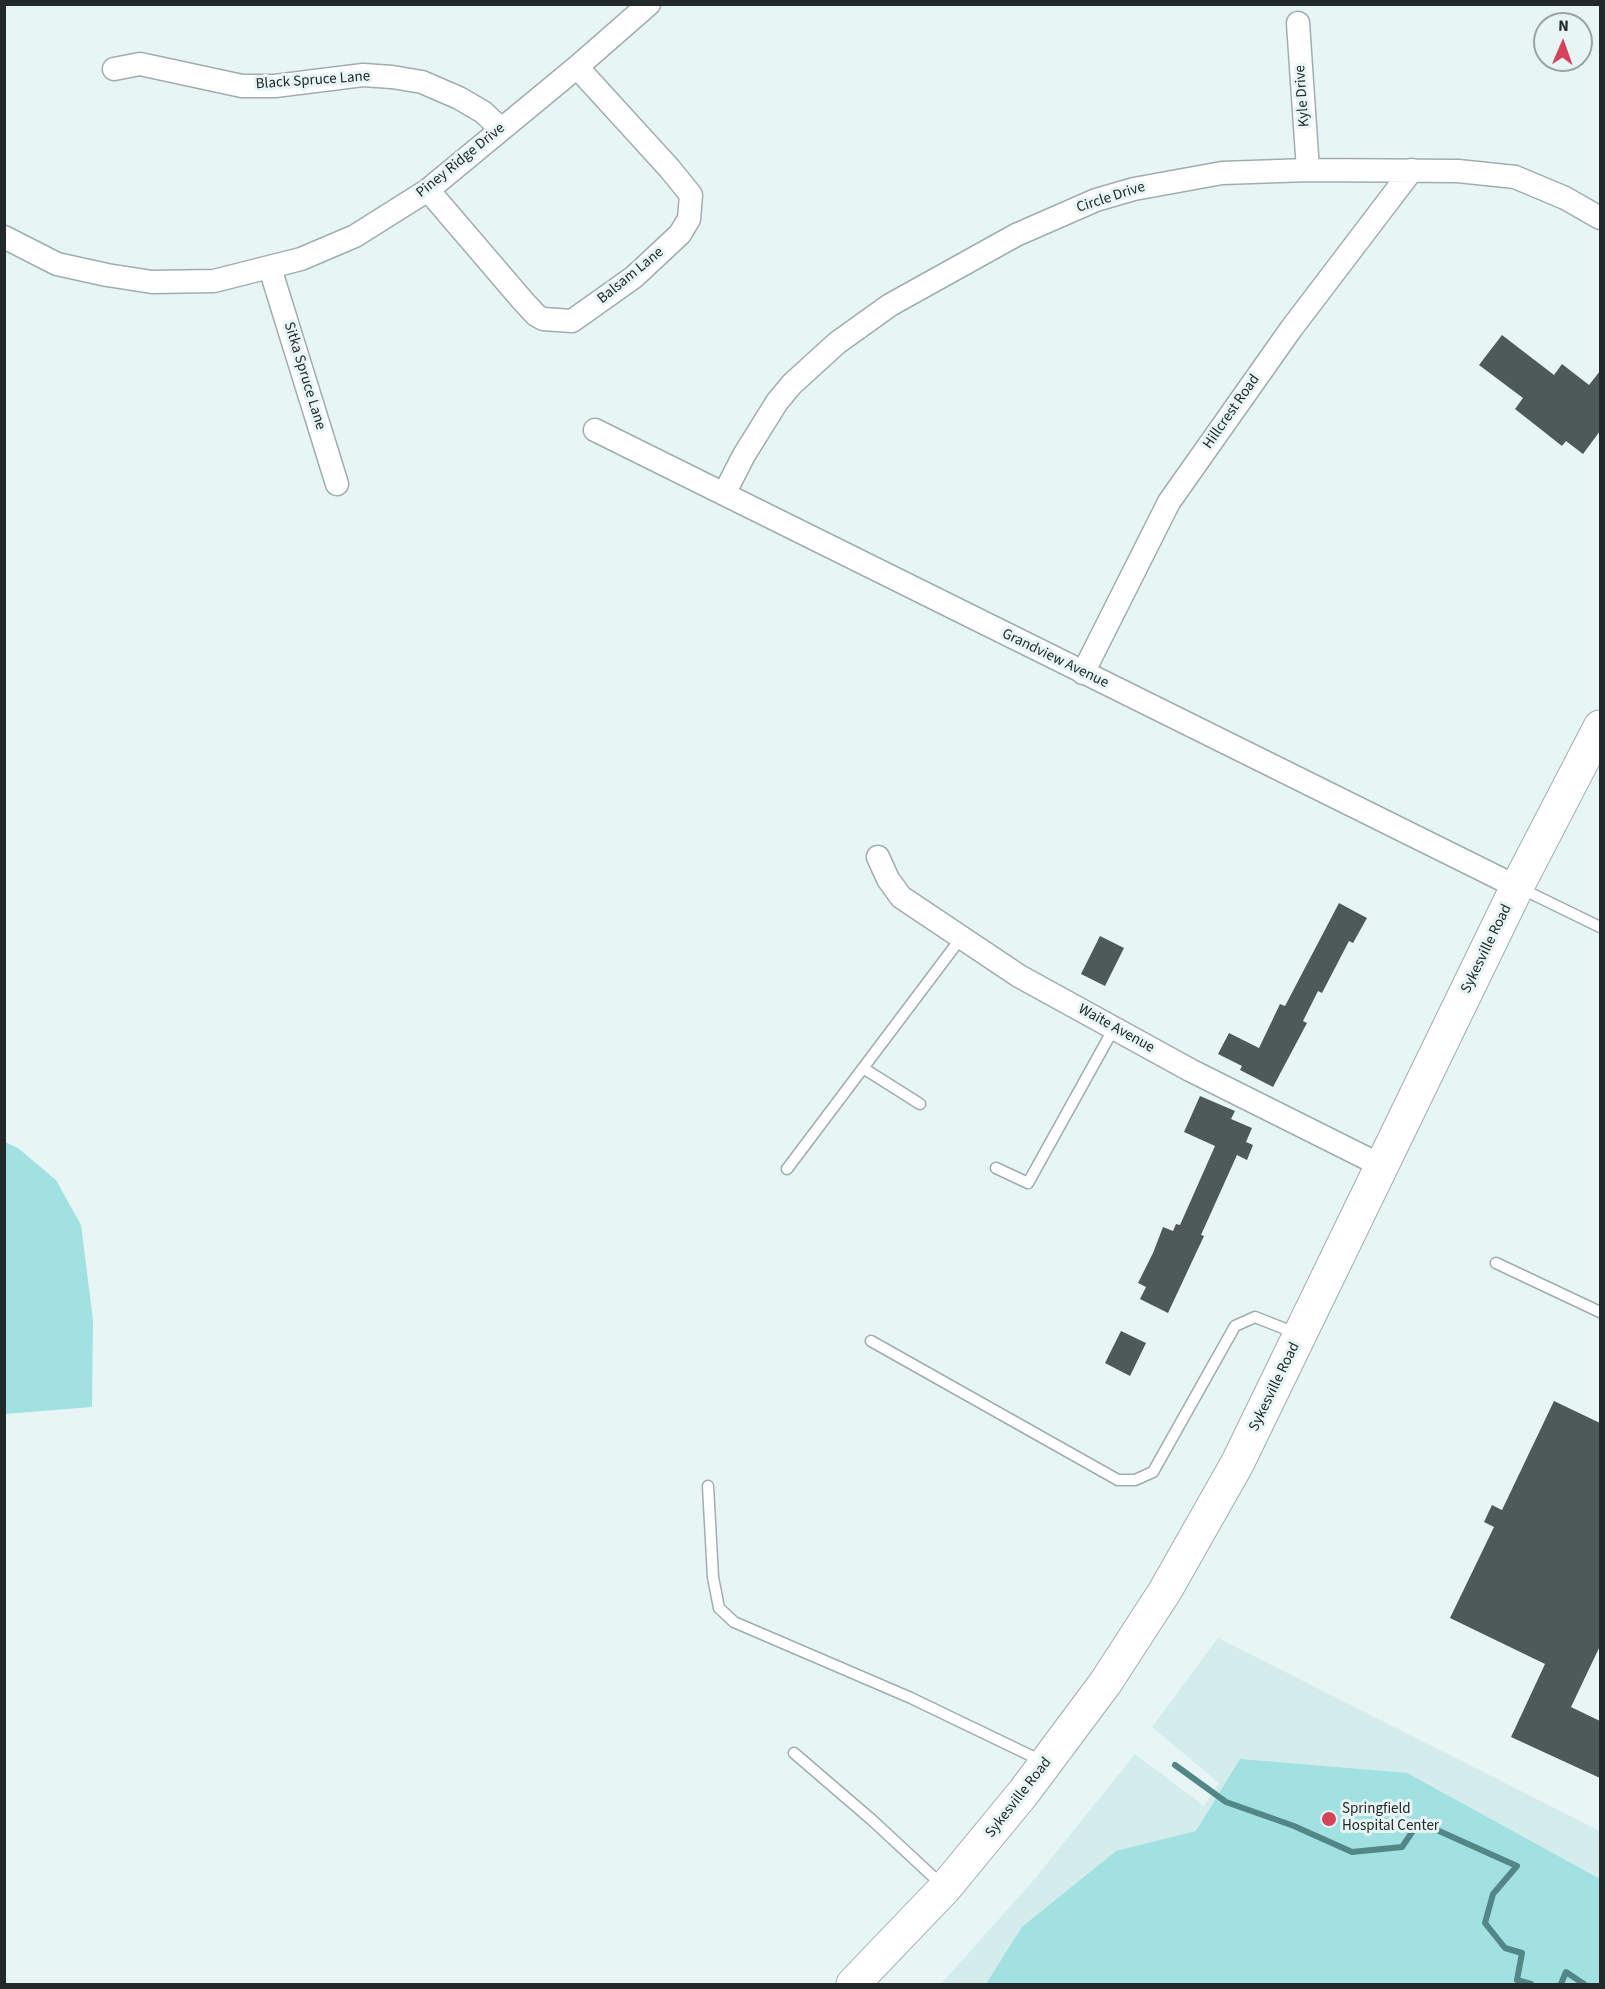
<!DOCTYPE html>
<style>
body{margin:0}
#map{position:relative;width:1605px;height:1989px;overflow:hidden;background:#e7f6f5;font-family:"Source Sans 3",sans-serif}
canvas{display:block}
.frame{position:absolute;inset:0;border:6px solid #232828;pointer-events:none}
.north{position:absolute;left:1533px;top:12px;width:60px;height:60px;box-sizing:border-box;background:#e7f6f5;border:2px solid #99a4a3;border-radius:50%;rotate:2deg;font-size:16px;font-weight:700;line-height:24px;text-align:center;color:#232828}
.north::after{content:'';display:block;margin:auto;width:21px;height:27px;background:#d4435a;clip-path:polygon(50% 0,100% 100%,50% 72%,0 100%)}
</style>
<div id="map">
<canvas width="1605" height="1989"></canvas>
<div class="frame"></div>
<div class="north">N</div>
</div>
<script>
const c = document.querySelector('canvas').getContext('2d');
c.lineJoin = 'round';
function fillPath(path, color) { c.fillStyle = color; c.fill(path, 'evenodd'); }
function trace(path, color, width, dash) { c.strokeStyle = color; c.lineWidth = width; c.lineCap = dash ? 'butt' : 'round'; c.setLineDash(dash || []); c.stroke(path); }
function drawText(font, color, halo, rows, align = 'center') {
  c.font = font + ' "Source Sans 3",sans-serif'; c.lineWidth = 6; c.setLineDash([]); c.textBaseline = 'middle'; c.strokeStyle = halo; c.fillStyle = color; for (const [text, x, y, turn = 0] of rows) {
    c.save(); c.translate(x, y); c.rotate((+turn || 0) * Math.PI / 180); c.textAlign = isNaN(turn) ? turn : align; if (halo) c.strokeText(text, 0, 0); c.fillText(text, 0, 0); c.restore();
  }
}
fillPath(new Path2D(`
 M 1218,1638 L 1600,1831 L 1600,1984 L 941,1984 L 1033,1881 L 1135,1754 L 1204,1806 L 1219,1783 L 1152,1727 Z`), '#d4eceb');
fillPath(new Path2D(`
 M 5,1142 L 18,1148 L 56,1180 L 81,1225 L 93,1320 L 92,1407 L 5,1414 Z
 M 1240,1759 L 1407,1773 L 1600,1879 L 1600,1984 L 986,1984 L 1022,1927 L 1116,1851 L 1196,1831 Z`), '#a1e1e1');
trace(new Path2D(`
 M 1175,1765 L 1226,1802 L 1294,1826 L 1352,1852 L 1402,1847 L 1419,1822 L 1517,1866 L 1493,1894 L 1485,1923 L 1505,1948 L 1522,1953 L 1517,1980 L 1531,1984
 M 1561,1984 L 1566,1972 L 1584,1984`), '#538686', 6);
fillPath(new Path2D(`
 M 1502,335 L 1554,375 L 1562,364 L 1589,385 L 1600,371 L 1600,431 L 1583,454 L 1566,441 L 1562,446 L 1515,409 L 1523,398 L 1479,365 Z
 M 1339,903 L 1367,918 L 1353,943 L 1349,941 L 1322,993 L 1318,991 L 1303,1021 L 1307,1023 L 1273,1087 L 1240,1070 L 1242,1066 L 1218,1054 L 1229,1033 L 1259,1048 L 1280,1004 L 1285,1006 Z
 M 1100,936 L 1124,948 L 1105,986 L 1081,974 Z
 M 1200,1096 L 1235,1111 L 1231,1119 L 1252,1128 L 1246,1142 L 1253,1145 L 1247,1160 L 1237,1155 L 1201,1235 L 1204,1236 L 1168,1313 L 1140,1299 L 1146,1287 L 1138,1283 L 1153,1253 L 1163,1227 L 1173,1231 L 1176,1224 L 1180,1225 L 1215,1146 L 1184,1132 Z
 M 1121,1331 L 1146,1343 L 1130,1376 L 1105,1363 Z
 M 1554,1401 L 1600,1423 L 1600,1646 L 1571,1707 L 1600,1721 L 1600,1778 L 1511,1737 L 1545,1664 L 1450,1618 L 1494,1527 L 1484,1522 L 1492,1505 L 1502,1510 Z`), '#4e5a5a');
const service = new Path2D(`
 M 1520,888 L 1600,927
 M 863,1068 L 920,1104
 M 996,1168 L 1028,1183 L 1114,1028
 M 787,1169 L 961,938
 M 1496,1263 L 1600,1312
 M 871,1341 L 1118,1480 L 1135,1480 L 1153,1472 L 1235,1326 L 1255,1317 L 1298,1334
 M 708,1486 L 713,1577 L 719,1608 L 734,1622 L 911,1698 L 1044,1762
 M 794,1753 L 872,1820 L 942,1885`);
const minor = new Path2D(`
 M 1298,23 L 1308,170
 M 114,69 L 140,64 L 242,86 L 275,86 L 363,75 L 392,77 L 422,82 L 459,98 L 483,112 L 501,129
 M 428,190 L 523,301 L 536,315 L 543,319 L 572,321 L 634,277 L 680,234 L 689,219 L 691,195 L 670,169 L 577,67
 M 4,237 L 57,264 L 107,275 L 152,282 L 214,281 L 301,259 L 355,236 L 428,190 L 577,67 L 649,4
 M 270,268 L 337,484
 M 595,430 L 1517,887
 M 724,494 L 744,455 L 777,402 L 792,384 L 837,343 L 890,305 L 1016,235 L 1096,200 L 1134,189 L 1222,173 L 1308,170 L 1458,171 L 1515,177 L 1565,198 L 1600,218
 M 1083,673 L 1169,502 L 1291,329 L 1412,170
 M 878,857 L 888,879 L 901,897 L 1019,976 L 1190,1070 L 1382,1166`);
const primary = new Path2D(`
 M 853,1984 L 945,1888 L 1024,1792 L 1106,1682 L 1165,1591 L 1237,1464 L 1517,887 L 1600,727`);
trace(service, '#a0adad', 13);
trace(minor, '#a0adad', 25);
trace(primary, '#a0adad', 35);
trace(service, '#fff', 10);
trace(minor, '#fff', 22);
trace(primary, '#fff', 33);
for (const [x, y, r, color] of [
 [1329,1819,8,"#d4435a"]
]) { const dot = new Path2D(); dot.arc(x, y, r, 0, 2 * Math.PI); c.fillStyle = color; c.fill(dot); trace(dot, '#e7f6f5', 2); }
drawText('15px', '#232828', '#e7f6f5', [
 ["Black Spruce Lane",313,81,-4],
 ["Kyle Drive",1303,96,-94],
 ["Piney Ridge Drive",461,161,-39],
 ["Circle Drive",1111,198,-18],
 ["Balsam Lane",631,276,-39],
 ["Sitka Spruce Lane",304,376,73],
 ["Hillcrest Road",1232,412,-55],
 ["Grandview Avenue",1055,659,26],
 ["Sykesville Road",1487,949,-64],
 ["Waite Avenue",1116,1029,29],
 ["Sykesville Road",1275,1387,-64],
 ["Sykesville Road",1019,1798,-52]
]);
drawText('15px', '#232828', '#e7f6f5', [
 ["Springfield",1342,1810],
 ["Hospital Center",1342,1827]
], 'left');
</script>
